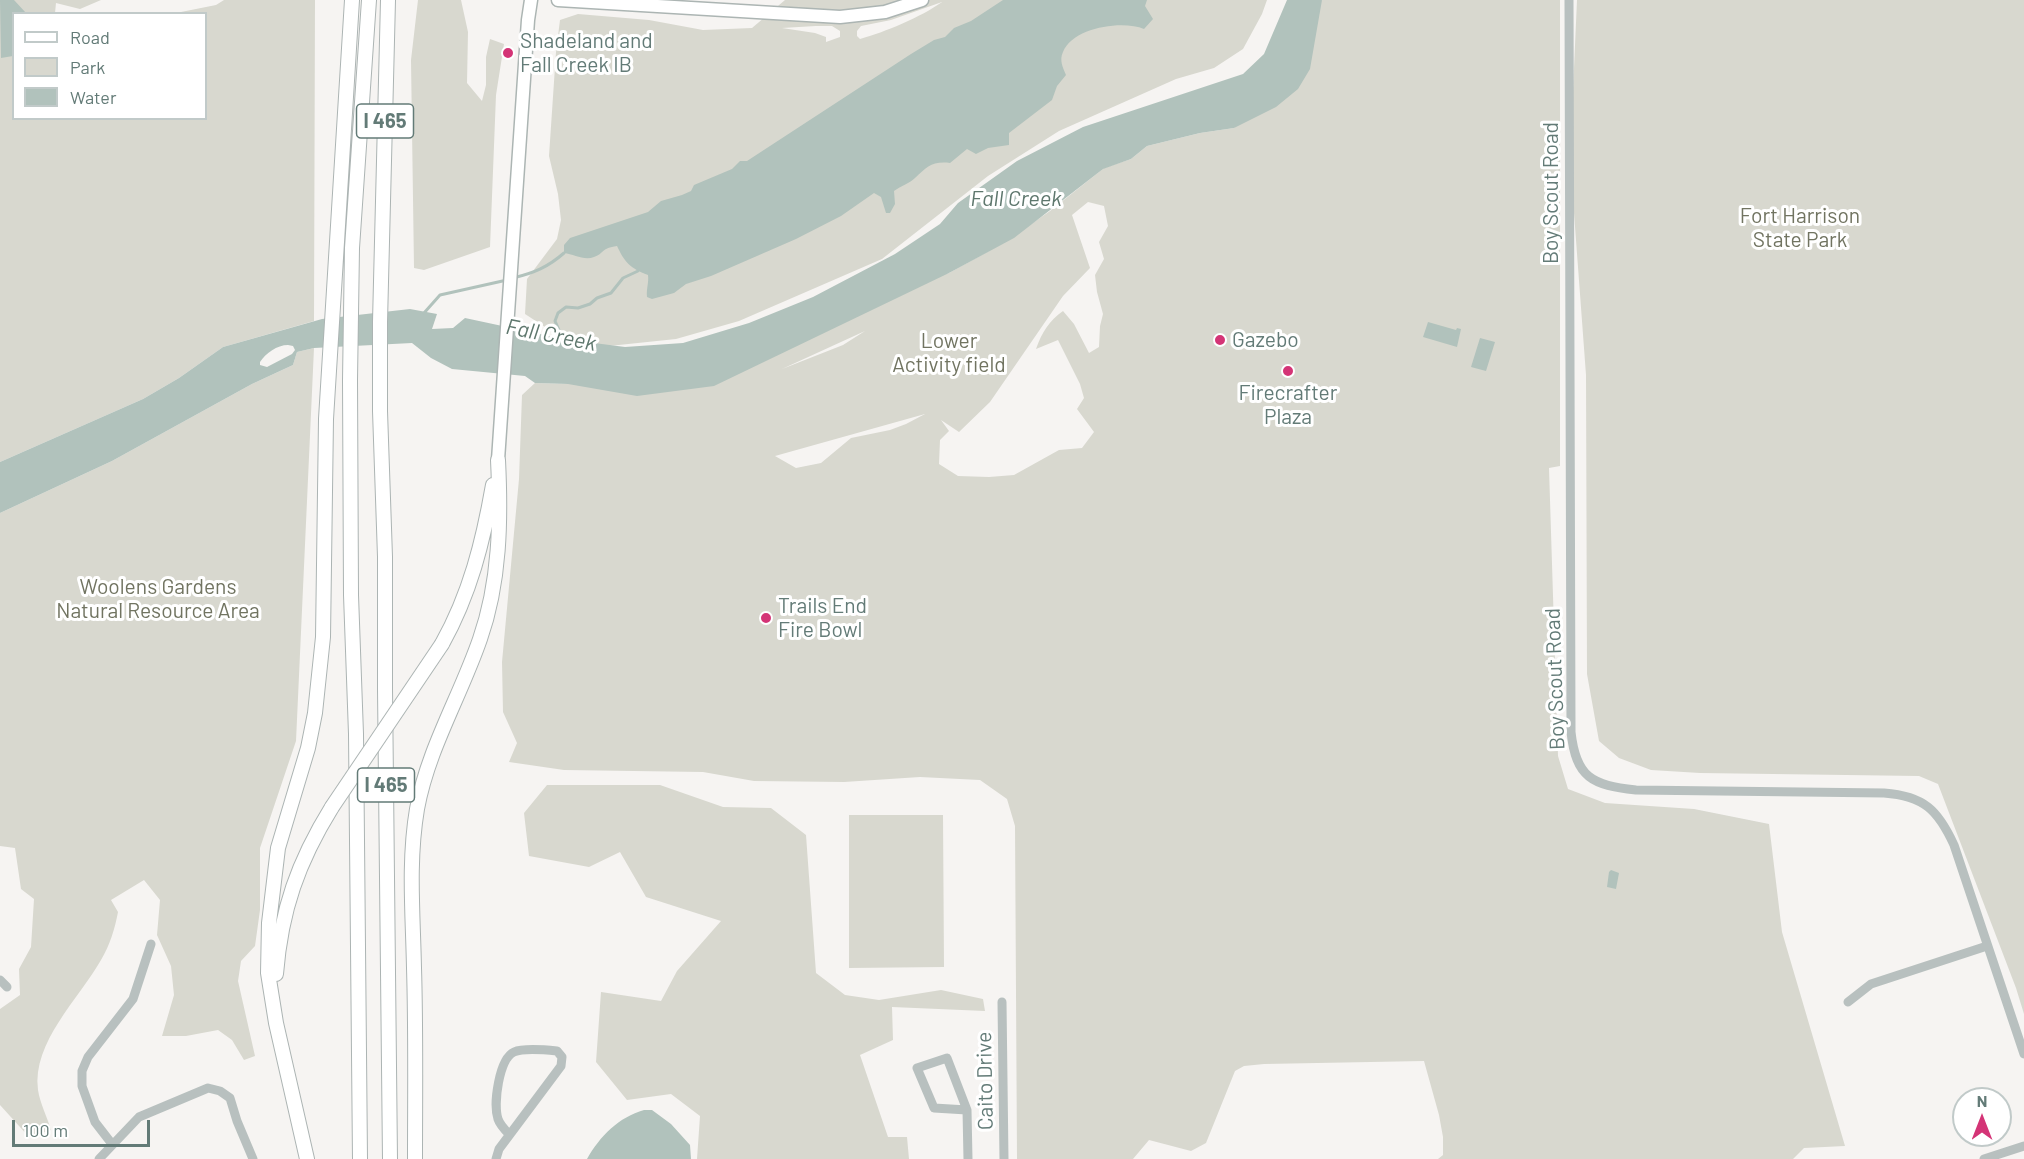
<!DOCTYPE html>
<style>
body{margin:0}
#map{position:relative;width:2024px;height:1159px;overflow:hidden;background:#f6f4f2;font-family:Barlow,sans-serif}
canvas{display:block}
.legend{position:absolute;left:12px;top:12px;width:195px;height:108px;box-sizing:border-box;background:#fff;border:2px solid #c1cac9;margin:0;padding:8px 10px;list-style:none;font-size:18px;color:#637b77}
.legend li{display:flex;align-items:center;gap:12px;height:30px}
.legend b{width:30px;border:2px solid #c1cac9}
.north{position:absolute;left:1952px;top:1087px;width:60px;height:60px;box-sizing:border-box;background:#fff;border:2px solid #c1cac9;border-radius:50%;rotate:0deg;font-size:16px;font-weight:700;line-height:24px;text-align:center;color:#637b77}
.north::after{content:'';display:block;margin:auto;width:21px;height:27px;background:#d43476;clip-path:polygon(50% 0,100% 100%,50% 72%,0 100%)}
.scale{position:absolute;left:12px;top:1120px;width:138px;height:27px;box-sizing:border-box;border:3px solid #637b77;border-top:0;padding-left:8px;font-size:18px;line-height:21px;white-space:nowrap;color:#637b77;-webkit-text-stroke:4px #fff;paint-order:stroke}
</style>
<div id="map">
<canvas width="2024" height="1159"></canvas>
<ul class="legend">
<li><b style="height:8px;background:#fff"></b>Road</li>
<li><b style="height:16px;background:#d8d8cf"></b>Park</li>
<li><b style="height:16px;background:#b1c2bc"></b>Water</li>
</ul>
<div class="north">N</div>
<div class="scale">100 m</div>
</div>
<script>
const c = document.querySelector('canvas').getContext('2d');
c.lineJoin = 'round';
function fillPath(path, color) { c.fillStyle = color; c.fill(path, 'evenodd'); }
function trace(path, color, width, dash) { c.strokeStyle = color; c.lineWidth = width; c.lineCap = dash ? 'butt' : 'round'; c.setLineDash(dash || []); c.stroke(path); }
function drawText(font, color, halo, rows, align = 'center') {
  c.font = font + ' Barlow,sans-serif'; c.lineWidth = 6; c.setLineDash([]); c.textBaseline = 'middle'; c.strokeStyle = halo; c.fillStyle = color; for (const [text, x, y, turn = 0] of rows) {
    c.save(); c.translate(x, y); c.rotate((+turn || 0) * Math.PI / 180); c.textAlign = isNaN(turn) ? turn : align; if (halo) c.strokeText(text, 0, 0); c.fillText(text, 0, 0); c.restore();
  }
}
fillPath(new Path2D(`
 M 0,0 L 101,0 L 80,9 L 56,3 L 55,13 L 14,14 L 14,118 L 206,118 L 206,14 L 176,13 L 216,5 L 224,0 L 315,0 L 314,321 L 223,347 L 179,378 L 143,399 L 0,462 Z
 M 418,0 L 461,0 L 468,32 L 467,83 L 482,101 L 486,85 L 486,57 L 490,39 L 504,44 L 496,95 L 490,247 L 424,270 L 414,268 L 411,60 Z
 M 785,0 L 1267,0 L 1262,14 L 1243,49 L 1214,68 L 1176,79 L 1059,131 L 988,176 L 882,259 L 739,321 L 676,339 L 590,348 L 548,329 L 525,314 L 527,279 L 557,239 L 561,220 L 558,194 L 549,156 L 556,52 L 560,20 L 578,14 L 649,20 L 703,30 L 752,28 ZM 942,2 C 921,17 885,32 860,39 L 857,36 L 857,31 L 861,26 L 891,20 ZM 816,26 L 832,26 L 840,31 L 840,37 L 826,42 L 826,37 L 815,33 L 782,28 Z
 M 1322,0 L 1560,0 L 1560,466 L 1549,468 L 1558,756 L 1568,789 L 1605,803 L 1694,809 L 1769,824 L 1782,932 L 1845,1146 L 1804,1148 L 1793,1159 L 1438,1159 L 1443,1155 L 1443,1137 L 1439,1115 L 1424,1061 L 1264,1064 L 1244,1066 L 1235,1071 L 1206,1143 L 1191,1151 L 1149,1140 L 1133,1159 L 1017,1159 L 1015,826 L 1007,799 L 980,780 L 920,777 L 844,782 L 754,781 L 703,772 L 564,770 L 509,762 L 517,743 L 503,712 L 502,662 L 519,479 L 522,395 L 535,383 L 568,384 L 949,273 L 1005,242 L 1050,211 L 1104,168 L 1131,159 L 1147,146 L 1200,133 L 1234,128 ZM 1088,202 L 1104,206 L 1108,226 L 1099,242 L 1104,259 L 1095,275 L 1097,292 L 1103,314 L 1100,326 L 1099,347 L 1089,353 L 1074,324 L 1063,311 C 1049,321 1042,332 1036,349 L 1058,340 L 1080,384 L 1084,398 L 1077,409 L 1094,432 L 1082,448 L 1059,450 L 1014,475 L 989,477 L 958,476 L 939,464 L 940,440 L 949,431 L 941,420 L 959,432 L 990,402 L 1063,296 L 1090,268 L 1072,215 ZM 865,331 L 843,345 L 782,369 ZM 925,414 L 906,424 L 890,430 L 851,438 L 821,463 L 796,468 L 775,456 Z
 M 1577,0 L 2024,0 L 2024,1014 L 2016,988 L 1938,784 L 1919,776 L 1700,773 L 1651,770 L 1619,758 L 1599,741 L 1587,674 L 1586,375 L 1570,159 Z
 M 314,348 L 296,741 L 260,848 L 260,910 L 255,946 L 241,961 L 238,981 L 255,1056 L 244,1060 L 232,1040 L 218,1030 L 186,1036 L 162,1036 L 174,995 L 171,966 L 157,935 L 160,900 L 144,880 L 111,900 L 118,912 C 115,928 110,945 101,960 C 79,999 32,1042 38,1090 C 40,1103 47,1117 51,1130 L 29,1137 L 0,1105 L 0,1009 L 20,995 L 19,969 L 31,947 L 34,899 L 21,889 L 15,848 L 0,846 L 0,513 L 112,461 L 252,384 L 293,365 L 297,352 Z
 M 547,785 L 660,785 L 723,807 L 771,808 L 806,835 L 816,973 L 845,995 L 879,1000 L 941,990 L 983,999 L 985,1011 L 892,1007 L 893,1040 L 860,1055 L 888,1137 L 907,1137 L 909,1159 L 697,1159 L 700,1116 L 671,1094 L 627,1100 L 596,1062 L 601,992 L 661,1001 L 677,971 L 721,921 L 646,897 L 620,852 L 589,867 L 529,856 L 524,813 Z
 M 849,815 L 943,815 L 944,967 L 849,968 Z`), '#d8d8cf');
fillPath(new Path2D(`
 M 0,0 L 14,0 L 26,13 L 14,14 L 13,56 L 1,58 Z
 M 1003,0 L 1147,0 L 1145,6 L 1153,19 L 1144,29 C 1123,20 1073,27 1063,52 C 1059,60 1063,68 1066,75 L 1057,86 L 1052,100 L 1009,133 L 1009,145 L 988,148 L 976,154 L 967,149 L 950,163 C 932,161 927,167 915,178 C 910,183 901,186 894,191 L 895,204 L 890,213 L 886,213 L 881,197 L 874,193 L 841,216 L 796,239 L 711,276 L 686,284 L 674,293 L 652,299 L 647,297 C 646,289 649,283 648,275 C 630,268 625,263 617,246 C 601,248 605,253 594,257 C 584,261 574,254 564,253 L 564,245 L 570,238 L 648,212 L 661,201 L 682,195 L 691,191 L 694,185 L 732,169 L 740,161 L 747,161 L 911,54 L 934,40 L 945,37 L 954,28 L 971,21 Z
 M 1287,0 L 1322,0 L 1310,69 L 1298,89 L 1276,107 L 1234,128 L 1200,133 L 1147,146 L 1131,159 L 1103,169 L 1014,238 L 949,273 L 714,386 L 637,396 L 568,384 L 535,383 L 525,376 L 452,369 L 431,358 L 412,343 L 314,348 L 297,352 L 293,365 L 252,384 L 112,461 L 0,513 L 0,462 L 143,399 L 179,378 L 223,347 L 322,319 L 410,309 L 437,314 L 432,329 L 453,328 L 465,318 L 563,339 L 625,347 L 683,343 L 749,323 L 813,297 L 895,254 L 940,224 L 958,203 L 1017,161 L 1083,127 L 1243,74 L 1264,54 ZM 288,345 L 293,346 L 295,350 L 292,354 L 267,367 L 260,365 L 260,362 C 266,353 277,345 288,345 Z
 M 1428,322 L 1456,330 L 1457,328 L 1461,329 L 1457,347 L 1423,337 Z
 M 1480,338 L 1495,342 L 1486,371 L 1471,367 Z
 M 1611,870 L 1619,873 L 1616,889 L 1607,887 L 1609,872 Z
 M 644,1110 L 652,1110 L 671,1124 L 690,1145 L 691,1159 L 587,1159 C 600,1136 619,1117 644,1110 Z`), '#b1c2bc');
trace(new Path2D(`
 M 513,278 C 534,273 548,267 564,253
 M 424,313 L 440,295 L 507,280
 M 562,343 L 563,339 L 555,321 L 558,313 L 566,307 L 578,308 L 590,304 L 597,298 L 611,293 L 623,278 L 638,271`), '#b1c2bc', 3);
const major = new Path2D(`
 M 558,0 L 840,17 L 885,12 L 922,0
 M 498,460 L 528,20 L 531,0`);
const highway = new Path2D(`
 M 388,0 L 380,322 L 380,411 L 385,557 L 385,689 L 390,1159
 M 442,644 C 470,594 483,542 493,485
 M 276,974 C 281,910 298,862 332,807
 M 307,1159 L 276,1023 L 268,973 L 269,923 L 278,848 L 308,748 L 315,713 L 323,637 L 326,419 L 352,0
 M 360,1159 L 356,734 L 351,595 L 350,380 L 352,248 L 369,0
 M 415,1159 C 415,1095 416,1032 414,968 C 413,915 408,862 417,809 C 428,749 460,697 480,639 C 500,582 501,520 498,460`);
trace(major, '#acb5b3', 15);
trace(highway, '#acb4b3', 16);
trace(new Path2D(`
 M 1569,0 L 1571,732 C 1576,778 1592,785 1636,790 L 1884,793 C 1924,796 1938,810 1954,845 L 2024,1054
 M 0,980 L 7,987
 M 1002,1002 L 1004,1159
 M 1848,1002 L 1871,984 L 1987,946
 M 947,1058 L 967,1110 L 934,1108 L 917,1068 Z
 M 967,1110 L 968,1159
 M 112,1144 L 95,1122 L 82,1086 L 82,1071 L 88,1057 L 133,999 L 151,944
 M 99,1159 L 139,1117 L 208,1088 L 220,1091 L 230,1098 L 237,1121 L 253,1159
 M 496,1159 L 499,1149 L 561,1066 L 562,1057 L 557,1051 C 547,1050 523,1048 514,1052 C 499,1059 493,1104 498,1119 C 500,1125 505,1130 509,1134
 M 1984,1159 L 2024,1146`), '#b8c0bf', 9);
trace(major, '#fff', 12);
trace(highway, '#fff', 14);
const highwayBridge = new Path2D(`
 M 332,807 L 442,644`);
trace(highwayBridge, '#acb4b3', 16, []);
trace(highwayBridge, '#fff', 14);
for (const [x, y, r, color] of [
 [508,53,6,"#d43476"],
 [1220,340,6,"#d43476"],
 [1288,371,6,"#d43476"],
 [766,618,6,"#d43476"]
]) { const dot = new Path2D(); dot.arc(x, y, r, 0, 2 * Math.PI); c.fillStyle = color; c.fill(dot); trace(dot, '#fff', 2); }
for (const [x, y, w] of [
 [385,121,57],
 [386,785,57]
]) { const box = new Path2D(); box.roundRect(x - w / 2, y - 17, w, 34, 4.5); c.fillStyle = '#fff'; c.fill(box); trace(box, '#637b77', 1.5); }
drawText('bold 20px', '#637b77', null, [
 ["I 465",385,121],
 ["I 465",386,785]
]);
drawText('21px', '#637b77', '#fff', [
 ["Shadeland and",520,41],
 ["Fall Creek IB",520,65],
 ["Gazebo",1232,340],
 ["Firecrafter",1288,393,"center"],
 ["Plaza",1288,417,"center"],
 ["Trails End",778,606],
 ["Fire Bowl",778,630]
], 'left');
drawText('21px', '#637b77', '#fff', [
 ["Boy Scout Road",1551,193,-90],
 ["Boy Scout Road",1555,679,-92],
 ["Caito Drive",985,1081,-91]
]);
drawText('21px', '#717461', '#fff', [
 ["Fort Harrison",1800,216],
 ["State Park",1800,240],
 ["Lower",949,341],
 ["Activity field",949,365],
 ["Woolens Gardens",158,587],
 ["Natural Resource Area",158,611]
]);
drawText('italic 22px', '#5e776d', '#fff', [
 ["Fall Creek",1016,199],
 ["Fall Creek",551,335,11]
]);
</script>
